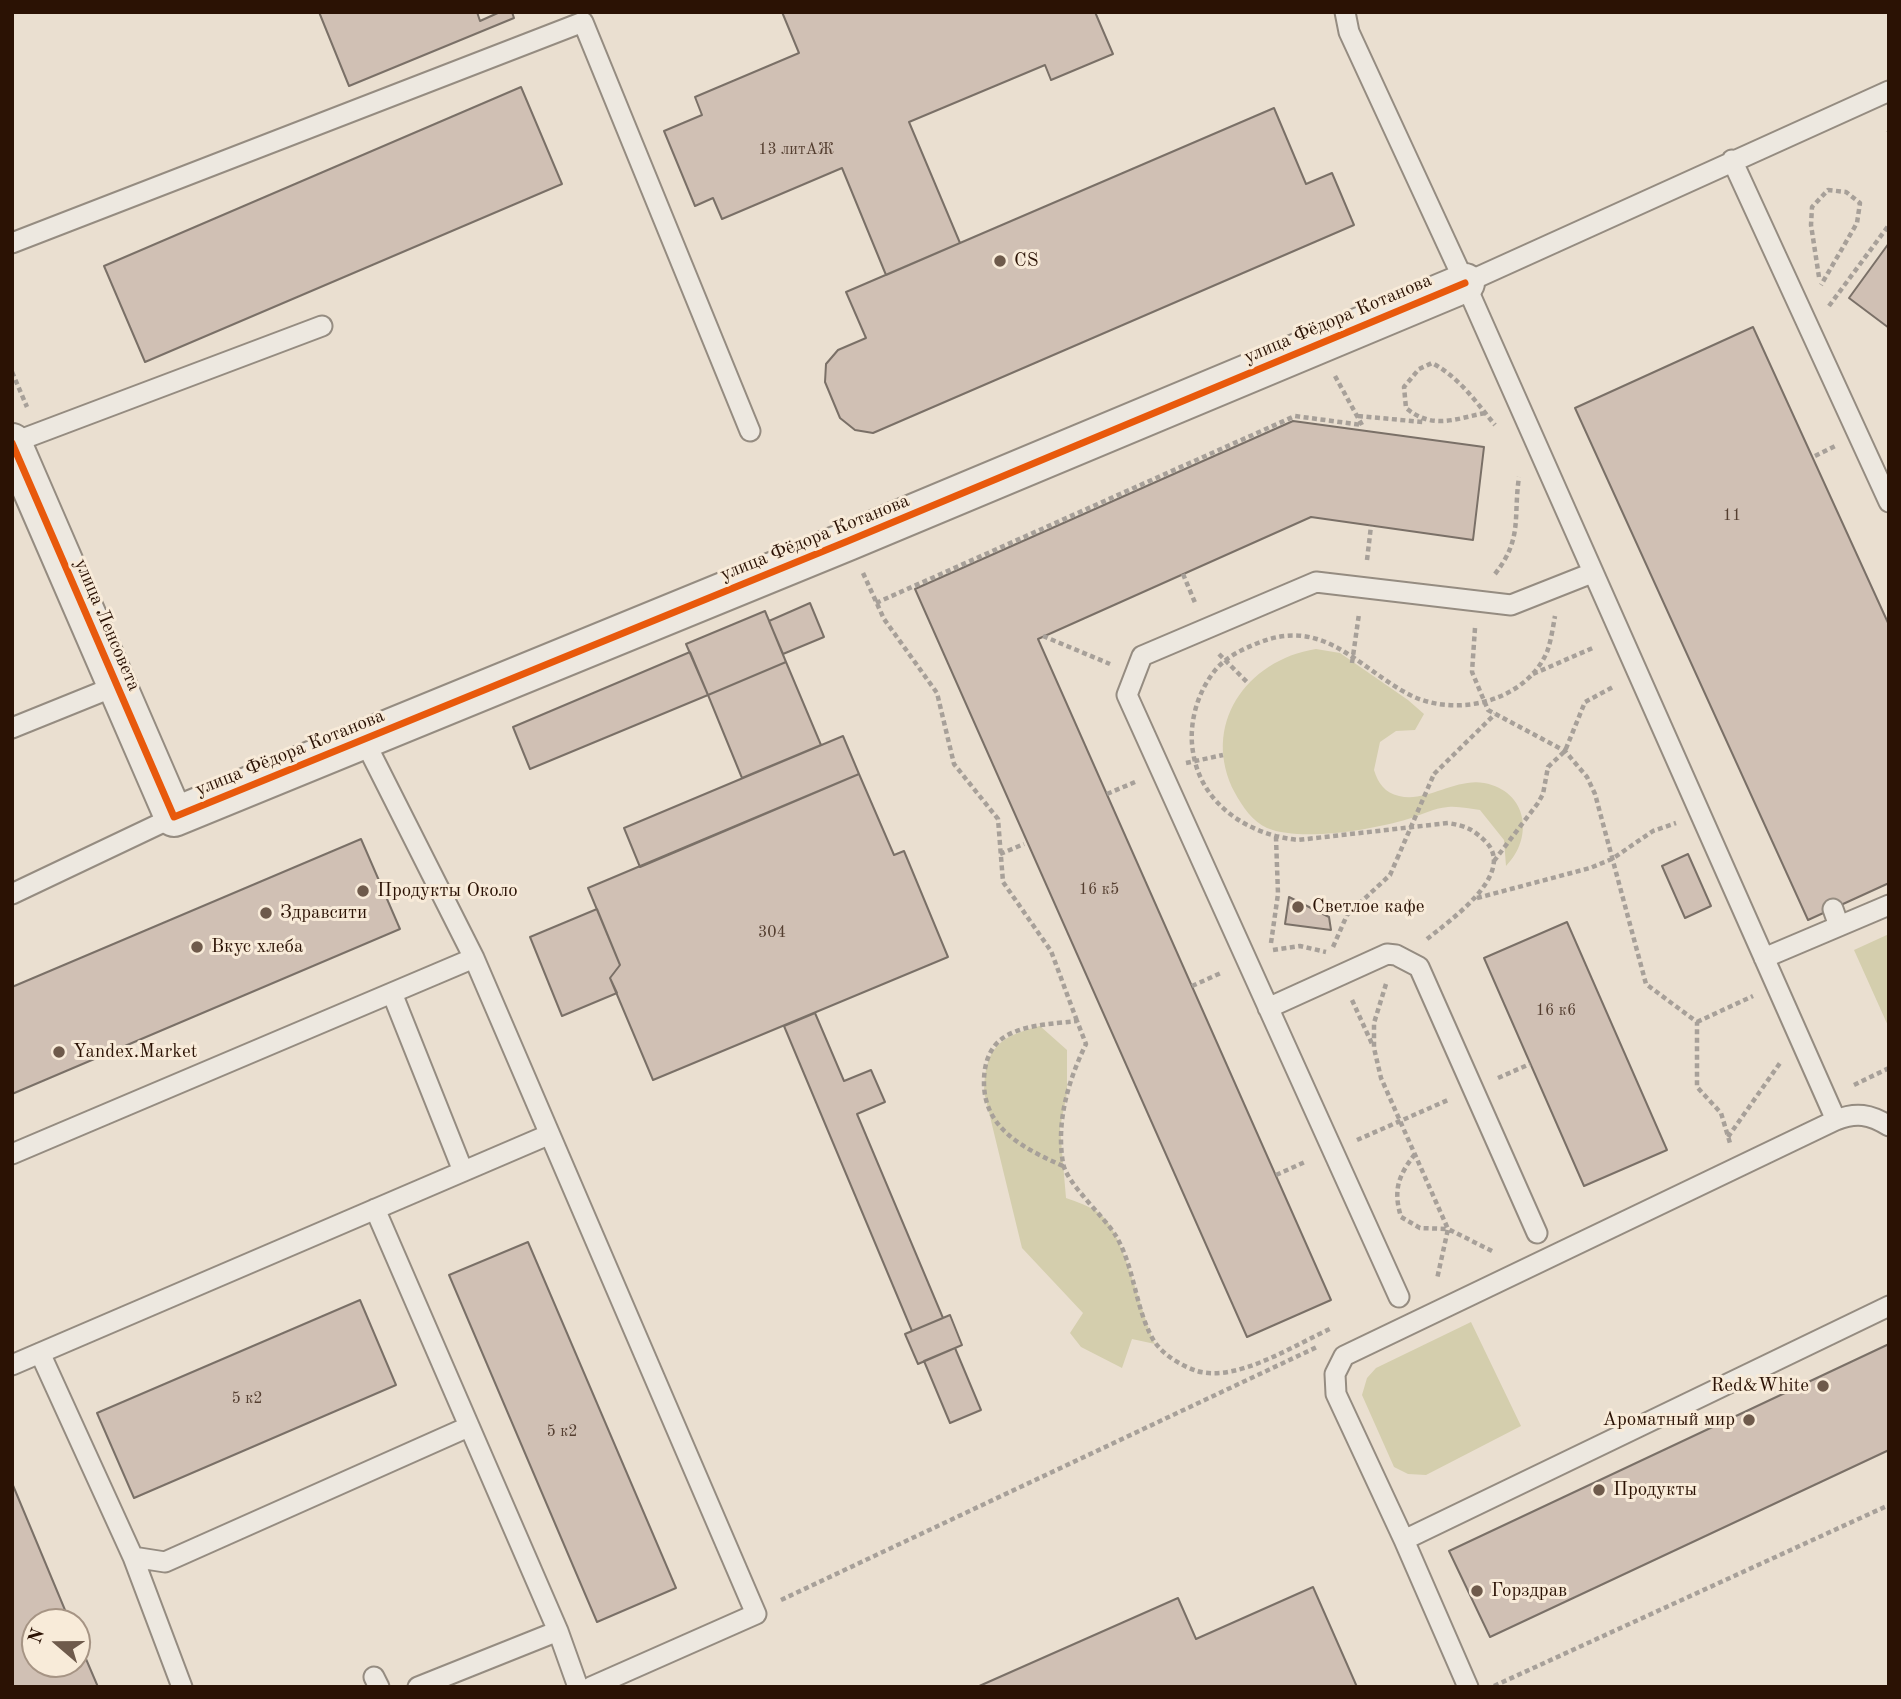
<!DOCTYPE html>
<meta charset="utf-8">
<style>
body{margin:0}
#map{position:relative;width:1901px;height:1699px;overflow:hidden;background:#eadfd0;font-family:"Old Standard TT",serif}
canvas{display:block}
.frame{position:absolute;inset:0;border:14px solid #2b1204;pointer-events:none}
.north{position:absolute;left:21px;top:1608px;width:70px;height:70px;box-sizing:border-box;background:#f8ebd9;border:2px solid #a69484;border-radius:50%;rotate:290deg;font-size:19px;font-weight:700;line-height:28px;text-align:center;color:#2b1204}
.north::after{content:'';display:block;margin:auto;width:24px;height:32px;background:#6e5a4b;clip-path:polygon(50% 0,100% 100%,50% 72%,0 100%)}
</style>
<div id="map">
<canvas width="1901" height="1699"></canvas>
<div class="frame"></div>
<div class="north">N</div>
</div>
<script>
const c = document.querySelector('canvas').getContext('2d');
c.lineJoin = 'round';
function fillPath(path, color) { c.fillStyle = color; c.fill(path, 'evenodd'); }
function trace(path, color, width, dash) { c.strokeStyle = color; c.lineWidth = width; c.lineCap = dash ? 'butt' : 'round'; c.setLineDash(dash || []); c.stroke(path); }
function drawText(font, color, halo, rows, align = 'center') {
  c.font = font + ' "Old Standard TT",serif'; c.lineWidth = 6; c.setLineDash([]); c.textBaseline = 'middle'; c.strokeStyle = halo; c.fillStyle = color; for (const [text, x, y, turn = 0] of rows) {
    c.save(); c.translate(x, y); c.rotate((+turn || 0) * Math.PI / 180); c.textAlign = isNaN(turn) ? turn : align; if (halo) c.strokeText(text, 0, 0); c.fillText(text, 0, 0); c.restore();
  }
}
fillPath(new Path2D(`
 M 1316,649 L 1340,653 L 1408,700 L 1424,714 L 1415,730 L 1396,731 L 1380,742 L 1374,770 C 1378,783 1385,793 1399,796 C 1426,803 1455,778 1484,783 C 1528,791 1534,838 1506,866 L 1504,840 L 1480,810 C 1470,809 1459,806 1448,807 C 1433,808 1422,815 1408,819 C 1372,830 1301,842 1267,828 C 1253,822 1242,806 1235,793 C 1200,726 1246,660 1316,649 Z
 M 1889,934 L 1889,1028 L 1854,950 Z
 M 1040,1026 L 1067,1050 L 1067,1093 L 1060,1128 L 1066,1198 C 1077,1202 1090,1206 1100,1214 C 1123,1231 1141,1314 1155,1344 L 1132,1339 L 1122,1368 L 1081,1347 L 1070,1333 L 1083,1313 L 1022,1248 L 984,1092 C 985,1048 998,1037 1040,1026 Z
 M 1471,1322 L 1521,1426 L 1426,1475 L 1408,1474 L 1394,1467 L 1362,1395 L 1367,1378 L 1376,1368 Z`), '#d4cead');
const building = new Path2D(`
 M 319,12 L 477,12 L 480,21 L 500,12 L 512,12 L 514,18 L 349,86 Z
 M 782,12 L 1095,12 L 1113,54 L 1051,80 L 1045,65 L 909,122 L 960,243 L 886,275 L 842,168 L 722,219 L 713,198 L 695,206 L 664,131 L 702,115 L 695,97 L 799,53 Z
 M 521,87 L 562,184 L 145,362 L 104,266 Z
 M 1274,108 L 1306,184 L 1332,173 L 1354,225 L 873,433 L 855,430 L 840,418 L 825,382 L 826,364 L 838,350 L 866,338 L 846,292 Z
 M 1889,243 L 1889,328 L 1849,298 Z
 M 1753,327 L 1889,625 L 1889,883 L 1808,920 L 1575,408 Z
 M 1293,421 L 1484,447 L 1473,540 L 1311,517 L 1038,639 L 1331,1300 L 1247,1337 L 915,589 Z
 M 810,603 L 824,637 L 783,654 L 769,621 Z
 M 765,611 L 786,662 L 708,695 L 686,644 Z
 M 690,652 L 708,695 L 530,769 L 513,727 Z
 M 786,662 L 821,745 L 742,778 L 708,695 Z
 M 843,736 L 859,774 L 640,867 L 624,828 Z
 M 859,774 L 894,855 L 904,851 L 948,957 L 653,1080 L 610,978 L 620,965 L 588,888 Z
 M 361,839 L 400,929 L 12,1094 L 12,987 Z
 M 1688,854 L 1711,906 L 1685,918 L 1662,866 Z
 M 1289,897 L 1329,917 L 1331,930 L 1285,924 Z
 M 597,909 L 620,965 L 610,978 L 617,993 L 562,1016 L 530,937 Z
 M 1567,922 L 1667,1150 L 1584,1186 L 1484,958 Z
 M 815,1013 L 844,1081 L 871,1070 L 885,1102 L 857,1114 L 943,1318 L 912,1331 L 784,1026 Z
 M 528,1242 L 676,1588 L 597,1622 L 449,1275 Z
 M 360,1300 L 396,1385 L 134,1498 L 97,1413 Z
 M 950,1315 L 962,1345 L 918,1364 L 905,1334 Z
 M 1889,1344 L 1889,1450 L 1490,1637 L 1449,1551 Z
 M 955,1348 L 981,1410 L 950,1423 L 924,1361 Z
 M 12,1483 L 70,1622 L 35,1622 L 35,1664 L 77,1664 L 77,1638 L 98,1687 L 12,1687 Z
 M 1313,1587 L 1357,1687 L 977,1687 L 1178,1598 L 1196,1639 Z`);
fillPath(building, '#d0c0b4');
trace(building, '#7a7067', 2);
const lane = new Path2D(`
 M 1345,12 L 1349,32 L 1465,283 L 1836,1120
 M 1732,160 L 1889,502
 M 12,243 L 583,22 L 750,431
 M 1465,283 L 1889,91
 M 12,443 L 322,326
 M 12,728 L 116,686
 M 364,740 L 474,958 L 756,1614 L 591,1687
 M 12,894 L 174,817
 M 1833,909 L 1839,926
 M 1764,958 L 1889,905
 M 392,993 L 463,1171
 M 1268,1008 L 1387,954 L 1396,955 L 1419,967 L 1537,1233
 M 12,1154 L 474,958
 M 375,1209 L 558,1631 L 418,1687
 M 1399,1297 L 1127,695 L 1142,656 L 1316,582 L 1511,605 L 1592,573
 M 40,1353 L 133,1557 L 165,1562 L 468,1427
 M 12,1365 L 548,1135
 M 1404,1540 L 1336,1394 L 1335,1374 L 1344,1356 L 1836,1120 C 1856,1112 1870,1114 1889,1126
 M 133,1557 L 182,1687
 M 558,1631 L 578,1687
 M 374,1677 L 379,1687
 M 1468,1687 L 1404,1540 L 1889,1306`);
const street = new Path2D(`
 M 12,443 L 174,817 L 848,541 L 1465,283`);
trace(lane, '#958c81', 23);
trace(street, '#958c81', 42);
trace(new Path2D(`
 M 1888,130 L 1889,131
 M 1819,277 L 1811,225 L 1812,207 L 1828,190 L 1846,192 L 1860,203 L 1857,223 L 1821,285
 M 1829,306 L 1889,225
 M 12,372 L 27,407
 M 1335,376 L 1362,425
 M 1485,413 C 1454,419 1433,430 1406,408 L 1404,387 L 1419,369 L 1432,363 C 1459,377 1476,402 1495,425
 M 1358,416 L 1423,422
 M 1815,456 L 1835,446
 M 1367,560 L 1371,526
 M 863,573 L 884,619 L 937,693 L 954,764 L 998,819 L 1003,882 L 1051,951 L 1077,1021
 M 1183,574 L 1196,605
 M 1495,574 C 1523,538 1513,518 1519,477
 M 876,603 L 1295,416 L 1362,425
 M 1475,628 L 1472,672 L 1488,710 L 1565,751 L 1587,777 L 1595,794 L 1646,984 L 1697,1022 L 1697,1087 L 1721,1113 L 1730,1143
 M 1043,636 L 1110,664
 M 1219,654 L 1248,683
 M 1352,663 L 1359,614
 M 1533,674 L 1595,647
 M 1186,763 L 1223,755
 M 1434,774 L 1495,714
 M 1107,794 L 1135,782
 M 1000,854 L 1024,844
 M 1494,861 L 1538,803 L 1543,794 L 1548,767 L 1565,751 L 1585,702 L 1613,687
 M 1477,898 L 1590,868 L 1612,859 L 1653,831 L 1676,823
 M 1427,939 C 1448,922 1517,874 1486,842 C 1473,829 1466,826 1448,823 L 1298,840 C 1249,835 1201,805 1193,752 C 1188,723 1198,690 1217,668 C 1228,656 1243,649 1258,643 C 1324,616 1358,668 1410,695 C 1456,718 1525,702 1547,652 C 1551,641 1553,627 1555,616
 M 1271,943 L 1278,894 L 1276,838
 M 1333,947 L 1347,915 L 1390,875 L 1397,859
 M 1273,950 L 1300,946 L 1326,952
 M 1386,984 L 1374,1023 L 1374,1048 L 1381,1078 L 1448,1229 L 1494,1252
 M 1192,986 L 1223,972
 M 1352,1000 L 1373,1046
 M 1697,1022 L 1753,996
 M 1498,1078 L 1530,1064
 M 1854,1085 L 1889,1068
 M 1728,1137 L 1780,1063
 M 1357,1140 L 1448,1100
 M 1415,1154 C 1398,1176 1393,1190 1401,1217 L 1420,1228 L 1448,1229 L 1437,1279
 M 1063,1166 C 1025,1149 983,1129 984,1081 C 984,1067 988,1051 999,1041 C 1019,1024 1053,1024 1077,1021 L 1086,1044 C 1068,1081 1056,1122 1063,1163 C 1066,1183 1104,1216 1116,1236 C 1135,1268 1135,1309 1154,1341 C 1163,1355 1182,1366 1197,1371 C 1237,1383 1296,1344 1332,1328
 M 1276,1175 L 1307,1161
 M 781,1600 L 1317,1347
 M 1494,1686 L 1889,1505`), '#a7a099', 4.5, [5, 3.5]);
trace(lane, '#ede8e0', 19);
trace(street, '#ede8e0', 38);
trace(new Path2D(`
 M 1397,859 L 1434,774`), '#a7a099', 4.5, [5, 3.5]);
trace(new Path2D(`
 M 12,443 L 174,817 L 848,541 L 1465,283`), '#e8590c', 7);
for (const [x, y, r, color] of [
 [1000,261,7,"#6e5a4b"],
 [363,891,7,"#6e5a4b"],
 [1298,907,7,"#6e5a4b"],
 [266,913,7,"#6e5a4b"],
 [197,947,7,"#6e5a4b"],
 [59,1052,7,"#6e5a4b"],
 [1823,1386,7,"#6e5a4b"],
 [1749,1420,7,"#6e5a4b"],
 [1599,1490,7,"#6e5a4b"],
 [1477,1591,7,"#6e5a4b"]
]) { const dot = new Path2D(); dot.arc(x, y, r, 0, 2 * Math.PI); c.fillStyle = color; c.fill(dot); trace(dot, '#f8ebd9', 2.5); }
drawText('16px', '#543e30', null, [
 ["13 литАЖ",796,150],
 ["11",1732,516],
 ["16 к5",1099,890],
 ["304",772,933],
 ["16 к6",1556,1011],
 ["5 к2",247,1399],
 ["5 к2",562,1432]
]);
drawText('19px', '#2b1204', '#f8ebd9', [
 ["CS",1014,261],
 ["Продукты Около",377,891],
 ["Светлое кафе",1312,907],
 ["Здравсити",280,913],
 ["Вкус хлеба",211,947],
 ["Yandex.Market",73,1052],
 ["Red&White",1809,1386,"right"],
 ["Ароматный мир",1735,1420,"right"],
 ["Продукты",1613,1490],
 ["Горздрав",1491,1591]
], 'left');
drawText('19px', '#2b1204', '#f8ebd9', [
 ["улица Фёдора Котанова",1338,319,-23],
 ["улица Фёдора Котанова",815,538,-22],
 ["улица Ленсовета",107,625,67],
 ["улица Фёдора Котанова",290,753,-22]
]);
</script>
